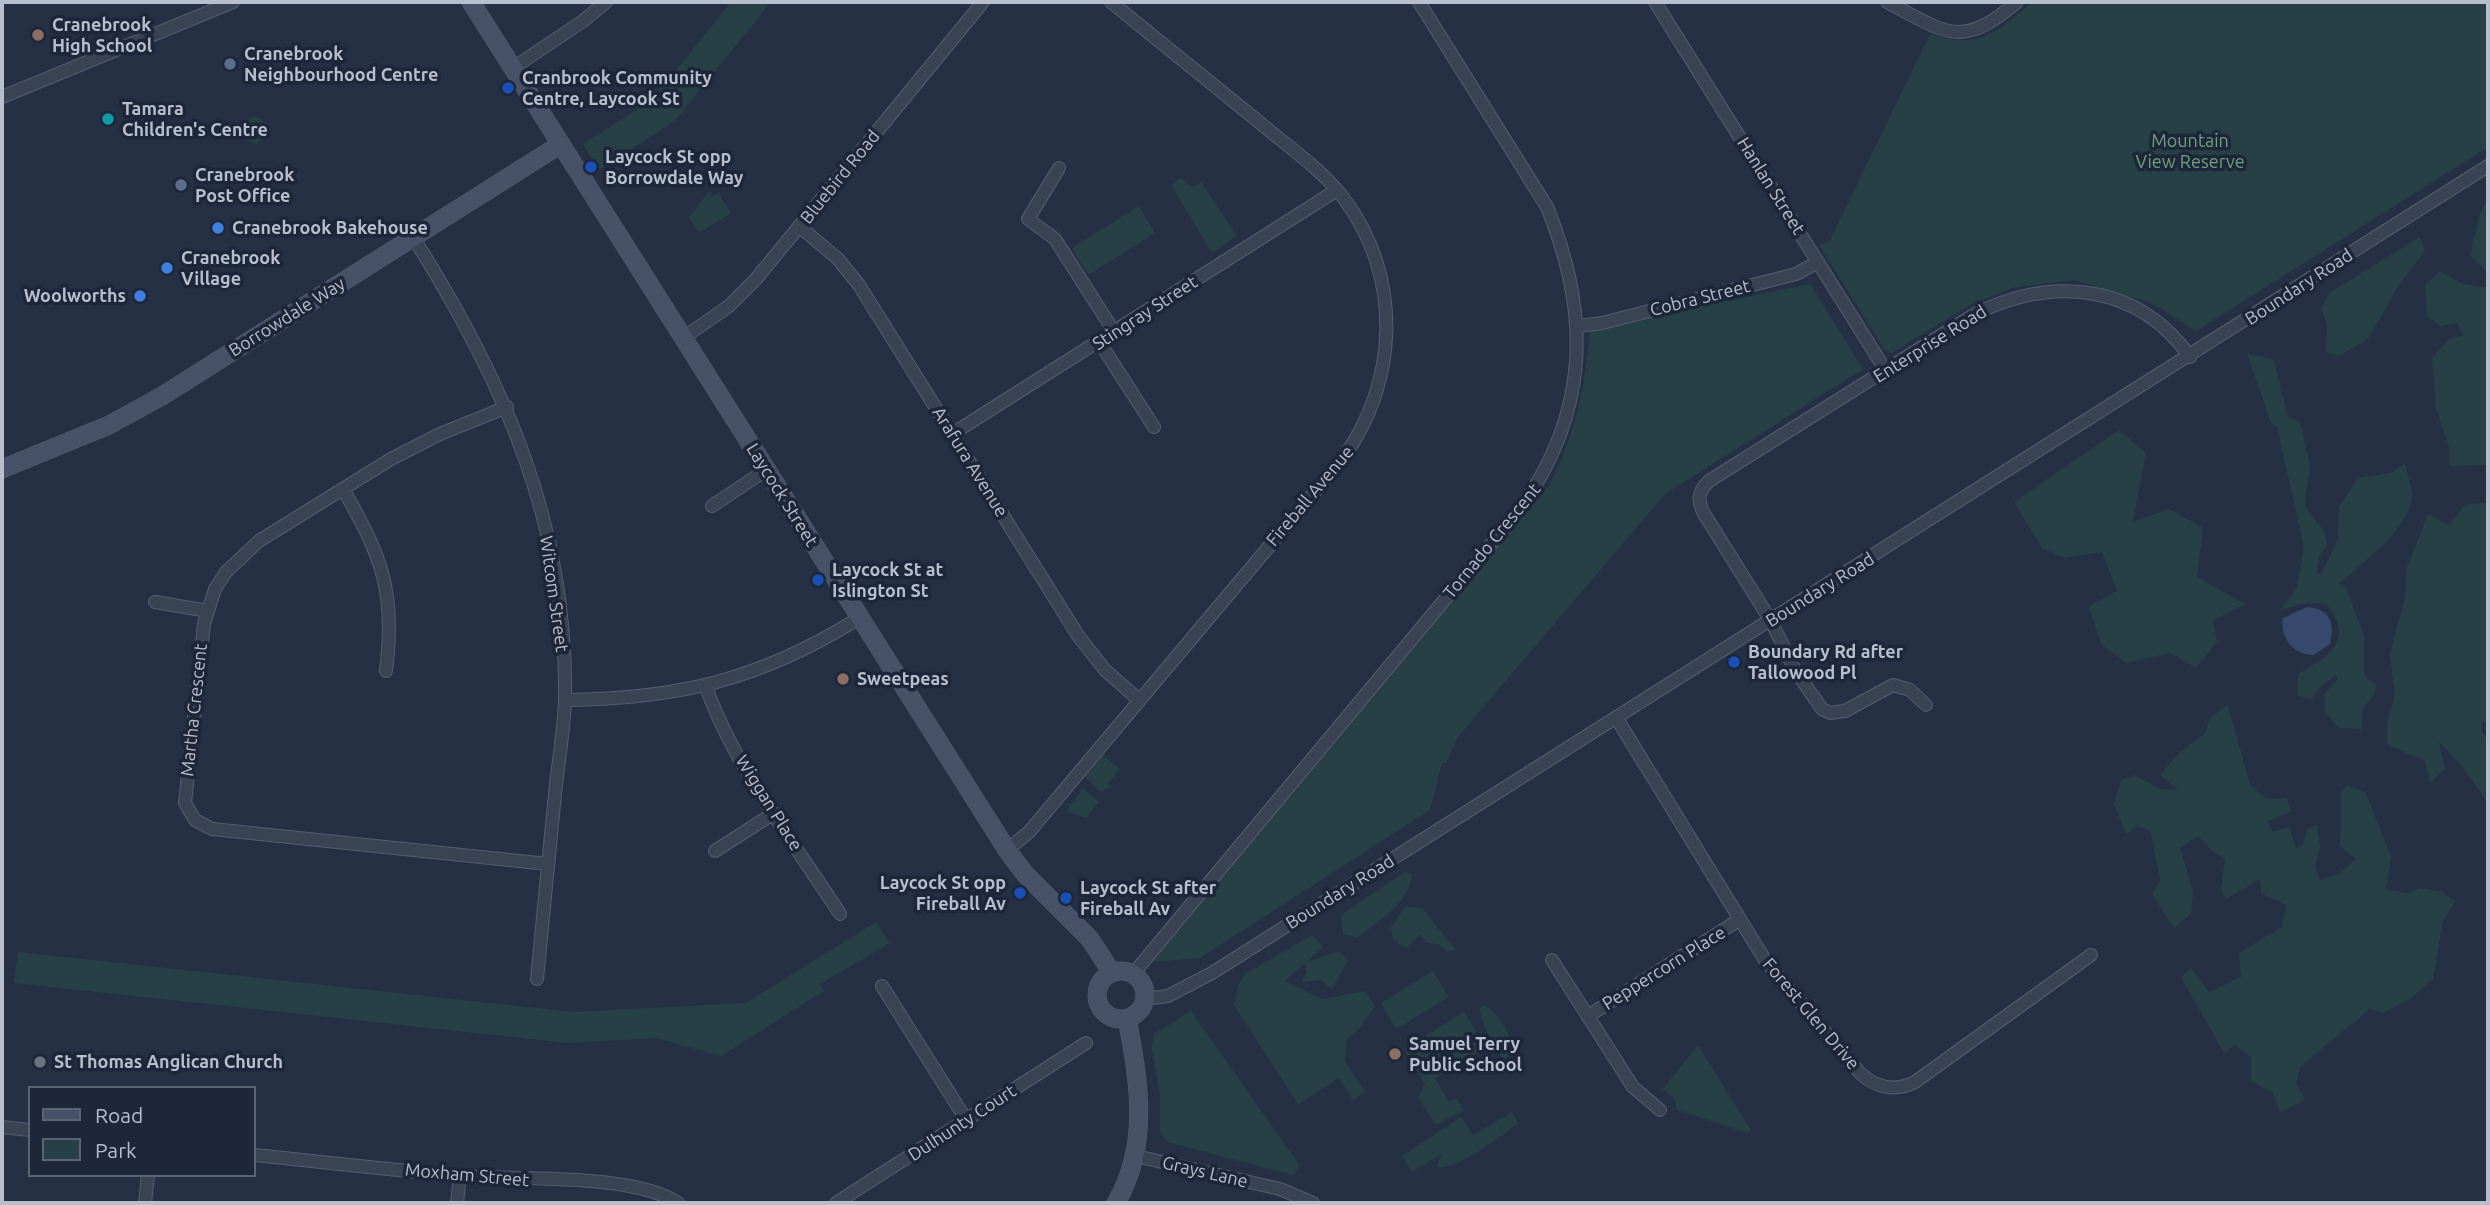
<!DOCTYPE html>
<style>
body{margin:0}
#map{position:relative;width:2490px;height:1205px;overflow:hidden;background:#253045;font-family:Ubuntu,sans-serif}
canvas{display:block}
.frame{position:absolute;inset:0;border:4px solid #b7bece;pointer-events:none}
.legend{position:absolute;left:28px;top:1086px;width:228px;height:91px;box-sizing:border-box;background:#1e273a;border:2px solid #5b6375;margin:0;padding:9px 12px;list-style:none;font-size:21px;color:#b7bece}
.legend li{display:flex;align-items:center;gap:14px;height:35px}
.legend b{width:35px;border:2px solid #5b6375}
</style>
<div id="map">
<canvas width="2490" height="1205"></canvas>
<div class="frame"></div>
<ul class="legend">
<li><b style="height:9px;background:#475168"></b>Road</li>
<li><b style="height:19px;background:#274046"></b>Park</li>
</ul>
</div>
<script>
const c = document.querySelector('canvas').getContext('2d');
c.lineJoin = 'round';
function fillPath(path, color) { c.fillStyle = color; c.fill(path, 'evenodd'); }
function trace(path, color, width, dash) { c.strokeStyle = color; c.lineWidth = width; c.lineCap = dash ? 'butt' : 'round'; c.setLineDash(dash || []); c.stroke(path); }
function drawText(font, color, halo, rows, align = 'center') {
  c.font = font + ' Ubuntu,sans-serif'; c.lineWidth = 7; c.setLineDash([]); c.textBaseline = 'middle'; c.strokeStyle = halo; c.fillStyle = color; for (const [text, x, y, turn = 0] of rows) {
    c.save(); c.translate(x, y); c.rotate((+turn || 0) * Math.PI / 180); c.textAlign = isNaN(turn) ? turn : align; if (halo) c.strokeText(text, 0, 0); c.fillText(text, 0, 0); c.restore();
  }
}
fillPath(new Path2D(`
 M 731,2 L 771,2 L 675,121 L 599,170 L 583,144 L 652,100 Z
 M 2032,2 L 2488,2 L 2488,147 L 2196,331 L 2152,303 L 2074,280 L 2012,288 L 1972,304 L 1891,353 L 1884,349 L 1819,245 L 1830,240 L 1930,34 C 1980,50 1996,33 2032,2 Z
 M 255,116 L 269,124 L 265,138 L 256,144 L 230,133 L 235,125 Z
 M 1181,178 L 1193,187 L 1201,182 L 1237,236 L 1212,253 L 1171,185 Z
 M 709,192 L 713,197 L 718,193 L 731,213 L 699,233 L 689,217 Z
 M 2488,199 L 2488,269 L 2486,271 L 2470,255 L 2480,214 Z
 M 1139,206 L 1155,233 L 1088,275 L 1072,248 Z
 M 2420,237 L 2425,251 L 2399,285 L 2368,339 L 2339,356 L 2326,352 L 2327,323 L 2321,309 L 2329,293 Z
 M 2440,271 L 2462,284 L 2488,288 L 2488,465 L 2449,466 L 2449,448 L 2436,408 L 2432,358 L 2449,339 L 2463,335 L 2457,323 L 2441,326 L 2427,317 L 2425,286 Z
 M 1810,284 L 1863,369 L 1665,494 L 1457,738 L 1446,763 L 1442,763 L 1430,810 L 1200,958 L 1152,962 L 1550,484 C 1575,435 1586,384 1590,329 Z
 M 2247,353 L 2274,360 L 2288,417 L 2300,422 L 2310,466 L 2305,500 L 2307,510 L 2324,531 L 2327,545 L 2319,556 L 2317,573 L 2321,575 L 2338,539 L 2339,507 L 2358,478 L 2391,473 L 2405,463 C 2407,473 2412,486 2412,496 C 2410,529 2361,564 2339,584 L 2346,588 L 2364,636 L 2364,671 L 2367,679 L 2377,685 L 2373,696 L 2363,708 L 2362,729 L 2339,728 L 2325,712 L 2324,694 L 2337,680 L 2336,675 L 2319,688 L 2311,700 L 2297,695 L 2298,674 C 2329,657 2356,640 2326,604 L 2306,603 L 2280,610 L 2297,587 L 2304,547 L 2277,427 L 2271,423 Z
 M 2119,430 L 2146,453 L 2133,522 L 2169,509 L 2203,528 L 2197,577 L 2245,604 L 2213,620 L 2217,642 L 2196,668 L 2170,653 L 2126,663 L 2101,644 L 2089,606 L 2117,591 L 2102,552 L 2064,558 L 2042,548 L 2014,502 Z
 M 2488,503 L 2488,721 L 2482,723 L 2482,732 L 2488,739 L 2488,803 L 2462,766 L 2439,742 L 2445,769 L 2430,783 L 2425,761 L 2387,744 L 2387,722 L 2395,695 L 2390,654 L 2404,601 L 2407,567 L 2428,514 L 2449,525 L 2466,504 Z
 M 2228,705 L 2250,785 L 2268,799 L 2287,798 L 2291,812 L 2267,821 L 2273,832 L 2289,827 L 2296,848 L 2303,844 L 2307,829 L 2317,825 L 2320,849 L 2315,866 L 2320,880 L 2340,873 L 2356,859 L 2340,846 L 2341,793 L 2347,785 L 2366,793 L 2391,857 L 2386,890 L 2408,893 L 2419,888 L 2443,892 L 2455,902 L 2443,921 L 2433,979 L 2410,999 L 2384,1013 L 2370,1009 L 2300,1067 L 2296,1084 L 2305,1100 L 2280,1113 L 2273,1093 L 2251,1081 L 2251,1057 L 2235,1045 L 2224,1053 L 2181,977 L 2191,968 L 2209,992 L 2241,977 L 2239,953 L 2282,927 L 2286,905 L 2261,893 L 2260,879 L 2226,899 L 2221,889 L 2225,859 L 2210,849 L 2198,836 L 2180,848 L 2193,891 L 2191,914 L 2174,928 L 2152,894 L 2160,881 L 2151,832 L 2138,826 L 2126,834 L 2114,804 L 2121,780 L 2134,775 L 2161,789 L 2178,790 L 2160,775 L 2179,753 L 2204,734 L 2211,717 Z
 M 1103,755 L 1120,769 L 1108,784 L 1112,787 L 1100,791 L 1085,777 Z
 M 1083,788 L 1099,802 L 1086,818 L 1066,811 Z
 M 1405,872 L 1412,874 C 1409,904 1379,920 1357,938 L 1343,934 L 1341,915 Z
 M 1405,907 L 1422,908 L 1455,949 L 1448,952 L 1439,944 L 1427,943 L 1420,934 L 1406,948 L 1393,940 L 1391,927 Z
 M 876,922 L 890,943 L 820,984 L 824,991 L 721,1056 L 656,1038 L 568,1043 L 14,983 L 18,952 L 573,1012 L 746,1003 Z
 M 1312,935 L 1323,947 L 1307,962 L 1339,951 L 1348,960 L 1332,989 L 1320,980 L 1302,982 L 1307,971 L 1305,963 L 1285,981 L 1322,999 L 1366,991 L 1375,1007 L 1358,1030 L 1346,1040 L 1345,1061 L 1365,1092 L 1353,1100 L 1339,1078 L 1298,1104 L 1234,1005 L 1238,985 L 1245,974 Z
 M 1433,971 L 1449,997 L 1396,1029 L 1381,1003 Z
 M 1483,1005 C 1497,1010 1514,1039 1515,1054 L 1503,1059 C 1492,1044 1482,1026 1480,1008 Z
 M 1191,1011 L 1298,1163 L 1299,1167 L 1293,1175 L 1167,1142 L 1160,1132 L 1160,1094 L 1152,1050 L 1154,1034 Z
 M 1464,1012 L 1486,1048 L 1435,1078 L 1449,1102 L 1456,1098 L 1464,1110 L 1436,1125 L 1418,1097 L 1425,1084 L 1404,1049 Z
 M 1698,1045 L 1751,1130 L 1748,1133 L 1677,1110 L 1674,1097 L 1662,1090 Z
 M 1512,1112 L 1518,1124 C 1501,1135 1457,1171 1437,1167 L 1441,1154 L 1412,1172 L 1402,1156 L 1461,1117 L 1473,1135 Z`), '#274046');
fillPath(new Path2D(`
 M 2307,607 C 2330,609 2335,623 2330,644 L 2314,655 C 2293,655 2280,638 2283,618 Z`), '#374a6d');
const street = new Path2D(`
 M 1655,2 L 1886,371
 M 1887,2 C 1946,33 1961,50 2017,2
 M 513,68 L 583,21 L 606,2
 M 2,97 L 233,2
 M 1059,168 L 1028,219 L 1055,239 L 1115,333
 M 799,226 L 838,259 L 859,285 L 1079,637 L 1105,670 L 1139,700
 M 413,237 C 504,381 568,525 565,699 C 564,731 558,763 555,794 C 549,856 543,918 537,979
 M 1579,326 L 1602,323 L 1796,274 L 1818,262
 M 683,338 L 729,306 L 756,279 L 983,2
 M 1100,343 L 1154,427
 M 507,407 L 440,434 L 391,459 L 259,541 L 226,572 L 215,589 L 204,624 L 185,803 L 195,820 L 212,829 L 548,864
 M 952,434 L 1337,190
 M 343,489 C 382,557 396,592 386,671
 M 712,506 L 766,470
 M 155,602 L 208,611
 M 706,687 C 734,766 794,843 840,914
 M 565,700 C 679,699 762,679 859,618
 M 1926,705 L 1910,690 L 1893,685 L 1845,711 L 1830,713 L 1822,709 L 1795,670 L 1771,621 L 1703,512 C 1697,498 1699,491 1709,481 L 1975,314 C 2052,276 2138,283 2190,357
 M 1617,719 L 1765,960 L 1860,1073 C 1876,1088 1895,1092 1915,1082 L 2091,955
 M 1007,850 L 1029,832 L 1340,462 C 1400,383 1403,275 1342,196 C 1319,167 1287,146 1259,122 C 1210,82 1161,42 1111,2
 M 715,851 L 774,813
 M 1552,960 L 1633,1087 L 1660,1110
 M 1133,974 L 1521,508 C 1589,411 1591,315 1547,207 L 1419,2
 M 882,986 L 967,1121
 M 1145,999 L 1168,996 L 1212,973 L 2488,166
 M 1588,1016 L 1739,920
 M 2,1127 L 30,1130
 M 254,1155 C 323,1162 392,1170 462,1176 C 519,1180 633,1173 678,1203
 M 1136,1156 L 1280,1189 L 1313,1203
 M 145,1203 L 148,1175
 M 457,1203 L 460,1175
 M 836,1203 L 1086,1043`);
const secondary = new Path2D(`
 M 471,2 L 1007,850 L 1025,874 L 1090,939 L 1112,973
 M 2,469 L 109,425 L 162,396 L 561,144
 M1097 995a24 24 0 1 1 48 0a24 24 0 1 1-48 0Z
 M 1116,1203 C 1150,1144 1139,1082 1127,1018`);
trace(street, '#555e6f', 14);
trace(secondary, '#555e6f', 19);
trace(street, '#394354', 12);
trace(secondary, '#475168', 18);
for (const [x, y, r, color] of [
 [38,35,7,"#8d6e63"],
 [230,64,7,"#5c6f8a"],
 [508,88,7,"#1a4fb4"],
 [108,119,7,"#0f9aa8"],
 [591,167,7,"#1a4fb4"],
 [181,185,7,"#5c6f8a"],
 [218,228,7,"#3f7fe0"],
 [167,268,7,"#3f7fe0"],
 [140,296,7,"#3f7fe0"],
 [818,580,7,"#1a4fb4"],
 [1734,662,7,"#1a4fb4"],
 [843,679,7,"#8d6e63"],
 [1020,893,7,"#1a4fb4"],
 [1066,898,7,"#1a4fb4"],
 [1395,1054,7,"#8d6e63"],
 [40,1062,7,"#6b7280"]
]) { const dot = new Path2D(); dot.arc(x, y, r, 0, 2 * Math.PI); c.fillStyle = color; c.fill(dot); trace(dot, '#1e273a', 2.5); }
drawText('bold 18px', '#b7bece', '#1e273a', [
 ["Cranebrook",52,25],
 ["High School",52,46],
 ["Cranebrook",244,54],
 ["Neighbourhood Centre",244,75],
 ["Cranbrook Community",522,78],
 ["Centre, Laycook St",522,99],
 ["Tamara",122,109],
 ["Children's Centre",122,130],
 ["Laycock St opp",605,157],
 ["Borrowdale Way",605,178],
 ["Cranebrook",195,175],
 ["Post Office",195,196],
 ["Cranebrook Bakehouse",232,228],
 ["Cranebrook",181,258],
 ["Village",181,279],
 ["Woolworths",126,296,"right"],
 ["Laycock St at",832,570],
 ["Islington St",832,591],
 ["Boundary Rd after",1748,652],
 ["Tallowood Pl",1748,673],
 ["Sweetpeas",857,679],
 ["Laycock St opp",1006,883,"right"],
 ["Fireball Av",1006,904,"right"],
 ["Laycock St after",1080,888],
 ["Fireball Av",1080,909],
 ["Samuel Terry",1409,1044],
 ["Public School",1409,1065],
 ["St Thomas Anglican Church",54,1062]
], 'left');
drawText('18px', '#6ca17c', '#1e273a', [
 ["Mountain",2190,141],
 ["View Reserve",2190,162]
]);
drawText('18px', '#b7bece', '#1e273a', [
 ["Bluebird Road",840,177,-51],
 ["Hanlan Street",1771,186,58],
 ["Boundary Road",2299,287,-33],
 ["Cobra Street",1700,298,-14],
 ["Stingray Street",1145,313,-33],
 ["Borrowdale Way",287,317,-32],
 ["Enterprise Road",1930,344,-32],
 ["Arafura Avenue",970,462,58],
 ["Laycock Street",782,495,58],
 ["Fireball Avenue",1310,496,-50],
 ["Tornado Crescent",1492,541,-51],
 ["Boundary Road",1820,590,-32],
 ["Witcom Street",554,594,82],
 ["Martha Crescent",194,710,-84],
 ["Wiggan Place",769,803,58],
 ["Boundary Road",1340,892,-32],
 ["Peppercorn Place",1664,968,-32],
 ["Forest Glen Drive",1811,1014,50],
 ["Dulhunty Court",962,1123,-33],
 ["Grays Lane",1205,1172,13],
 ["Moxham Street",467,1175,5]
]);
</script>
